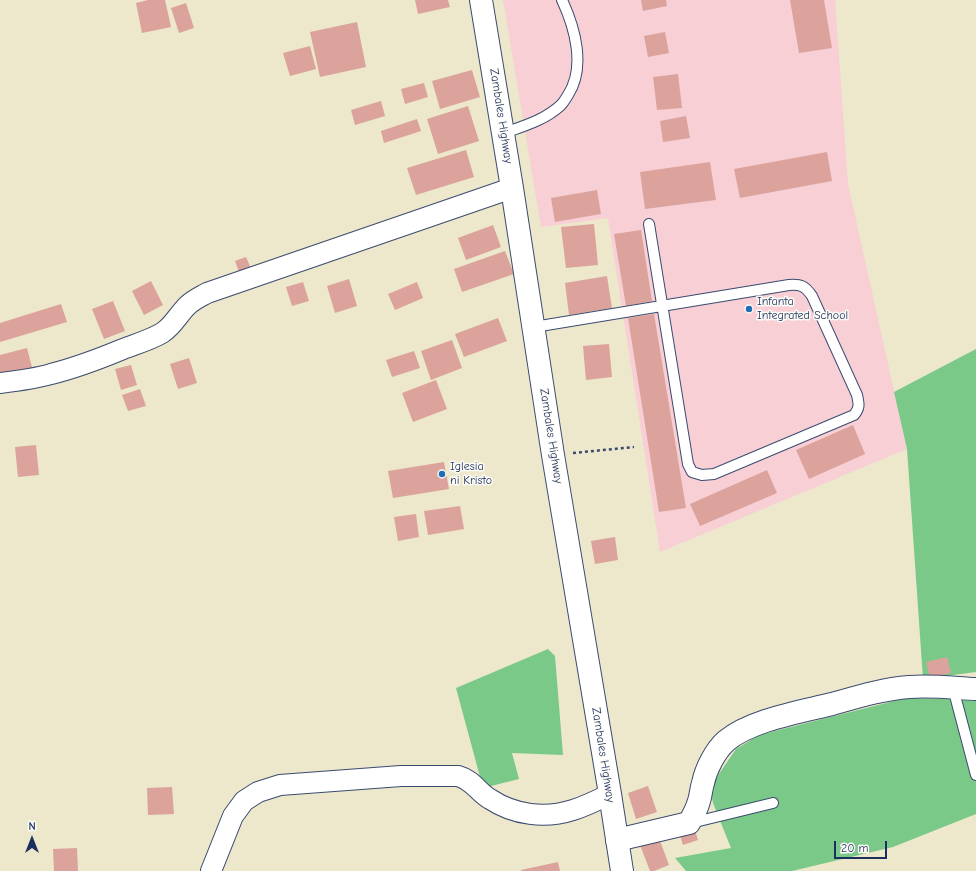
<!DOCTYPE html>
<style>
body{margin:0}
#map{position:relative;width:976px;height:871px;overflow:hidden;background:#ede7cb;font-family:"Comic Neue",sans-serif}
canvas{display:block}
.north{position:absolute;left:12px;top:819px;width:40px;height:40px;-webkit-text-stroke:3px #fdfcf7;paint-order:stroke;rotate:0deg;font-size:11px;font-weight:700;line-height:16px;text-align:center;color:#1b2f5e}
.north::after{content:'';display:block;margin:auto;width:14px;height:18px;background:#1b2f5e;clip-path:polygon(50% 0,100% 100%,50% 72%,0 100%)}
.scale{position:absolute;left:834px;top:841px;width:53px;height:18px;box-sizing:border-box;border:2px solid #1b2f5e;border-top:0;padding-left:5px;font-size:12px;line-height:14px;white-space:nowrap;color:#1b2f5e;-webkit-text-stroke:3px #fdfcf7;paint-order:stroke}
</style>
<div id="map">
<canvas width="976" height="871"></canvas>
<div class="north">N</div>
<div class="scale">20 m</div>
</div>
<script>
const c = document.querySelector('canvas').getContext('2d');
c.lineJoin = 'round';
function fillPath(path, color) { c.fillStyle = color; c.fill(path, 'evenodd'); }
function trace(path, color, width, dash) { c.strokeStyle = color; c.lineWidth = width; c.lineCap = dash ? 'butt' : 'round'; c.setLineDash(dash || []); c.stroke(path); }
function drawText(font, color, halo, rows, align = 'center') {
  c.font = font + ' "Comic Neue",sans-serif'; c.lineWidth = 3; c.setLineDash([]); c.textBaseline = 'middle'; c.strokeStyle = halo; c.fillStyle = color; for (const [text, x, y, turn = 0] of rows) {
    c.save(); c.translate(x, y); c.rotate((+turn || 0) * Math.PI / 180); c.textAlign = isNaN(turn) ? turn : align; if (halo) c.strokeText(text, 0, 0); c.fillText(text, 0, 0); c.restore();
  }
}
fillPath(new Path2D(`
 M 503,0 L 835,0 L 848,184 L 907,449 L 660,552 L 608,218 L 541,227 Z`), '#f7cfd5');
fillPath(new Path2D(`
 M 976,349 L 976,672 L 923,679 L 907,449 L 894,392 Z
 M 548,649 L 555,656 L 563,755 L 512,753 L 519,779 L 483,788 L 456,688 Z
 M 911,698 L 976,700 L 976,814 L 893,847 L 792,871 L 686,871 L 675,858 L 731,848 L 713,803 L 710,787 L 736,749 L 759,735 L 898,700 Z`), '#7bc989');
fillPath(new Path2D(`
 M 148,0 L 165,0 L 171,27 L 142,33 L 136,3 Z
 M 415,0 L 448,0 L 450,7 L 418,14 Z
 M 641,0 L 666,0 L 667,6 L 643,11 Z
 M 790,0 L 824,0 L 832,48 L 799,53 Z
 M 186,3 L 194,28 L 179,33 L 171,8 Z
 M 357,22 L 366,67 L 320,77 L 310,32 Z
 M 665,32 L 669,53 L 648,57 L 644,36 Z
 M 310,46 L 316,69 L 290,76 L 283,53 Z
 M 472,70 L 480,97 L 440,109 L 432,81 Z
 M 678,74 L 682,108 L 657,110 L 653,77 Z
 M 424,83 L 428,97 L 405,104 L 401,89 Z
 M 381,101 L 385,116 L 355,125 L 351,110 Z
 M 468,106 L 479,141 L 438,154 L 427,119 Z
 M 686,116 L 690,138 L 663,142 L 660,121 Z
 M 417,119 L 421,131 L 384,143 L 381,131 Z
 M 466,150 L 474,177 L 416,195 L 407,168 Z
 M 827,152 L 832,181 L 740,198 L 734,169 Z
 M 710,162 L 716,200 L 645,209 L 640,172 Z
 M 597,190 L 601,214 L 555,222 L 551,198 Z
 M 594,224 L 598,265 L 566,268 L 561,227 Z
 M 493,225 L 501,247 L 466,260 L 458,238 Z
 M 641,230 L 652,301 L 626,306 L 614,234 Z
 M 505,251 L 514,274 L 462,292 L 454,269 Z
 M 246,257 L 253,273 L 241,278 L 235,261 Z
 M 607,276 L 612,308 L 569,315 L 565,283 Z
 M 349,279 L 357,306 L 335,313 L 327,286 Z
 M 151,281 L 163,305 L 144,315 L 132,291 Z
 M 303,282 L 309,301 L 292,306 L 286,287 Z
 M 417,282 L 423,298 L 395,310 L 388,294 Z
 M 113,301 L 125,331 L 104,339 L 92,309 Z
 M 61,304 L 67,322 L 0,342 L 0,323 Z
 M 654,314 L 686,508 L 659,512 L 628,318 Z
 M 498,318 L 507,341 L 464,357 L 455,334 Z
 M 452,340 L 462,368 L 431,380 L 421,351 Z
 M 609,344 L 612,377 L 586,380 L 583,346 Z
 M 27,348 L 33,371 L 0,375 L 0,355 Z
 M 414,351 L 420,368 L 392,377 L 386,360 Z
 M 189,358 L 197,383 L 178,389 L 170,364 Z
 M 131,365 L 137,385 L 121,390 L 115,369 Z
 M 436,380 L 447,409 L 413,422 L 402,393 Z
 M 140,389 L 146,406 L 128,411 L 122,395 Z
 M 853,425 L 865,454 L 809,479 L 796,450 Z
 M 36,445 L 39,475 L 18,477 L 15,447 Z
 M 444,462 L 449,489 L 393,498 L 388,471 Z
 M 767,470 L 777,493 L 700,526 L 690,504 Z
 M 460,506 L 464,529 L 428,535 L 424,511 Z
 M 416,514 L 419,537 L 398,541 L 394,517 Z
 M 615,537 L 618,560 L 595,564 L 591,541 Z
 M 947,657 L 951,673 L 930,678 L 926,662 Z
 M 648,786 L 657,812 L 636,819 L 628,793 Z
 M 172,787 L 174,814 L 148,815 L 147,788 Z
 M 693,824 L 698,840 L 683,845 L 678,829 Z
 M 659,838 L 669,865 L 654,871 L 650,871 L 640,845 Z
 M 77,848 L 78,871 L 54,871 L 53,849 Z
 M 558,862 L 560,871 L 521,871 L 521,870 Z`), '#dba39c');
const service = new Path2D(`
 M 504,133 C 524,126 545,120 561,105 C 564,102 566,98 568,95 C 586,67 575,28 562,0
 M 534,327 L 789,285 C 801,284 805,286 812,296 L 857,395 C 859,404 860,408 854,415 L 714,474 L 702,475 L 692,472 L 688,464 L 649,224
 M 953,688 L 976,775
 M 691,823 L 773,803`);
const minor = new Path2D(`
 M 0,383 C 17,381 34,379 51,374 C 75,368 99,359 123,349 C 136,344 150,340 162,333 C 173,326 178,315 187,306 C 193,300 200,297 207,293 L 512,188
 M 211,871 L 233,816 L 244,801 L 258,792 L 280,785 L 401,776 L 458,776 C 473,780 478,792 490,799 C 514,815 545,819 573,810 C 586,806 598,800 610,794`);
const tertiary = new Path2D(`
 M 617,840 L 689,823 C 693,816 697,809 699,801 C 701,795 701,789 703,783 C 706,769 715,751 726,741 C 751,720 800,712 832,704 C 857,697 883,689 909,687 C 930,685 955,688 976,689`);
const primary = new Path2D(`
 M 481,0 L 512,188 L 553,455 L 610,794 L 622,871`);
trace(service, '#3a4b6e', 12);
trace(minor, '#3a4b6e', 22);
trace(tertiary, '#3a4b6e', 24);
trace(primary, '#3a4b6e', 24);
trace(new Path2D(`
 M 573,453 L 634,447`), '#3a4b6e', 2.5, [3, 3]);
trace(service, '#fff', 10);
trace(minor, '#fff', 20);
trace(tertiary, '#fff', 22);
trace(primary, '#fff', 22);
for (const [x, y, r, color] of [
 [749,309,4,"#1f6fb2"],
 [442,474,4,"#1f6fb2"]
]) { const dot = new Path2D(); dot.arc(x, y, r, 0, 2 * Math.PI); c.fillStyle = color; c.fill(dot); trace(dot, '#fdfcf7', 1.5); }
drawText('12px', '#1b2f5e', '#fdfcf7', [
 ["Zambales Highway",501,116,81],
 ["Zambales Highway",551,436,81],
 ["Zambales Highway",603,755,81]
]);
drawText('12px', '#1b2f5e', '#fdfcf7', [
 ["Infanta",757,302],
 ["Integrated School",757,316],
 ["Iglesia",450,467],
 ["ni Kristo",450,481]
], 'left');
</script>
